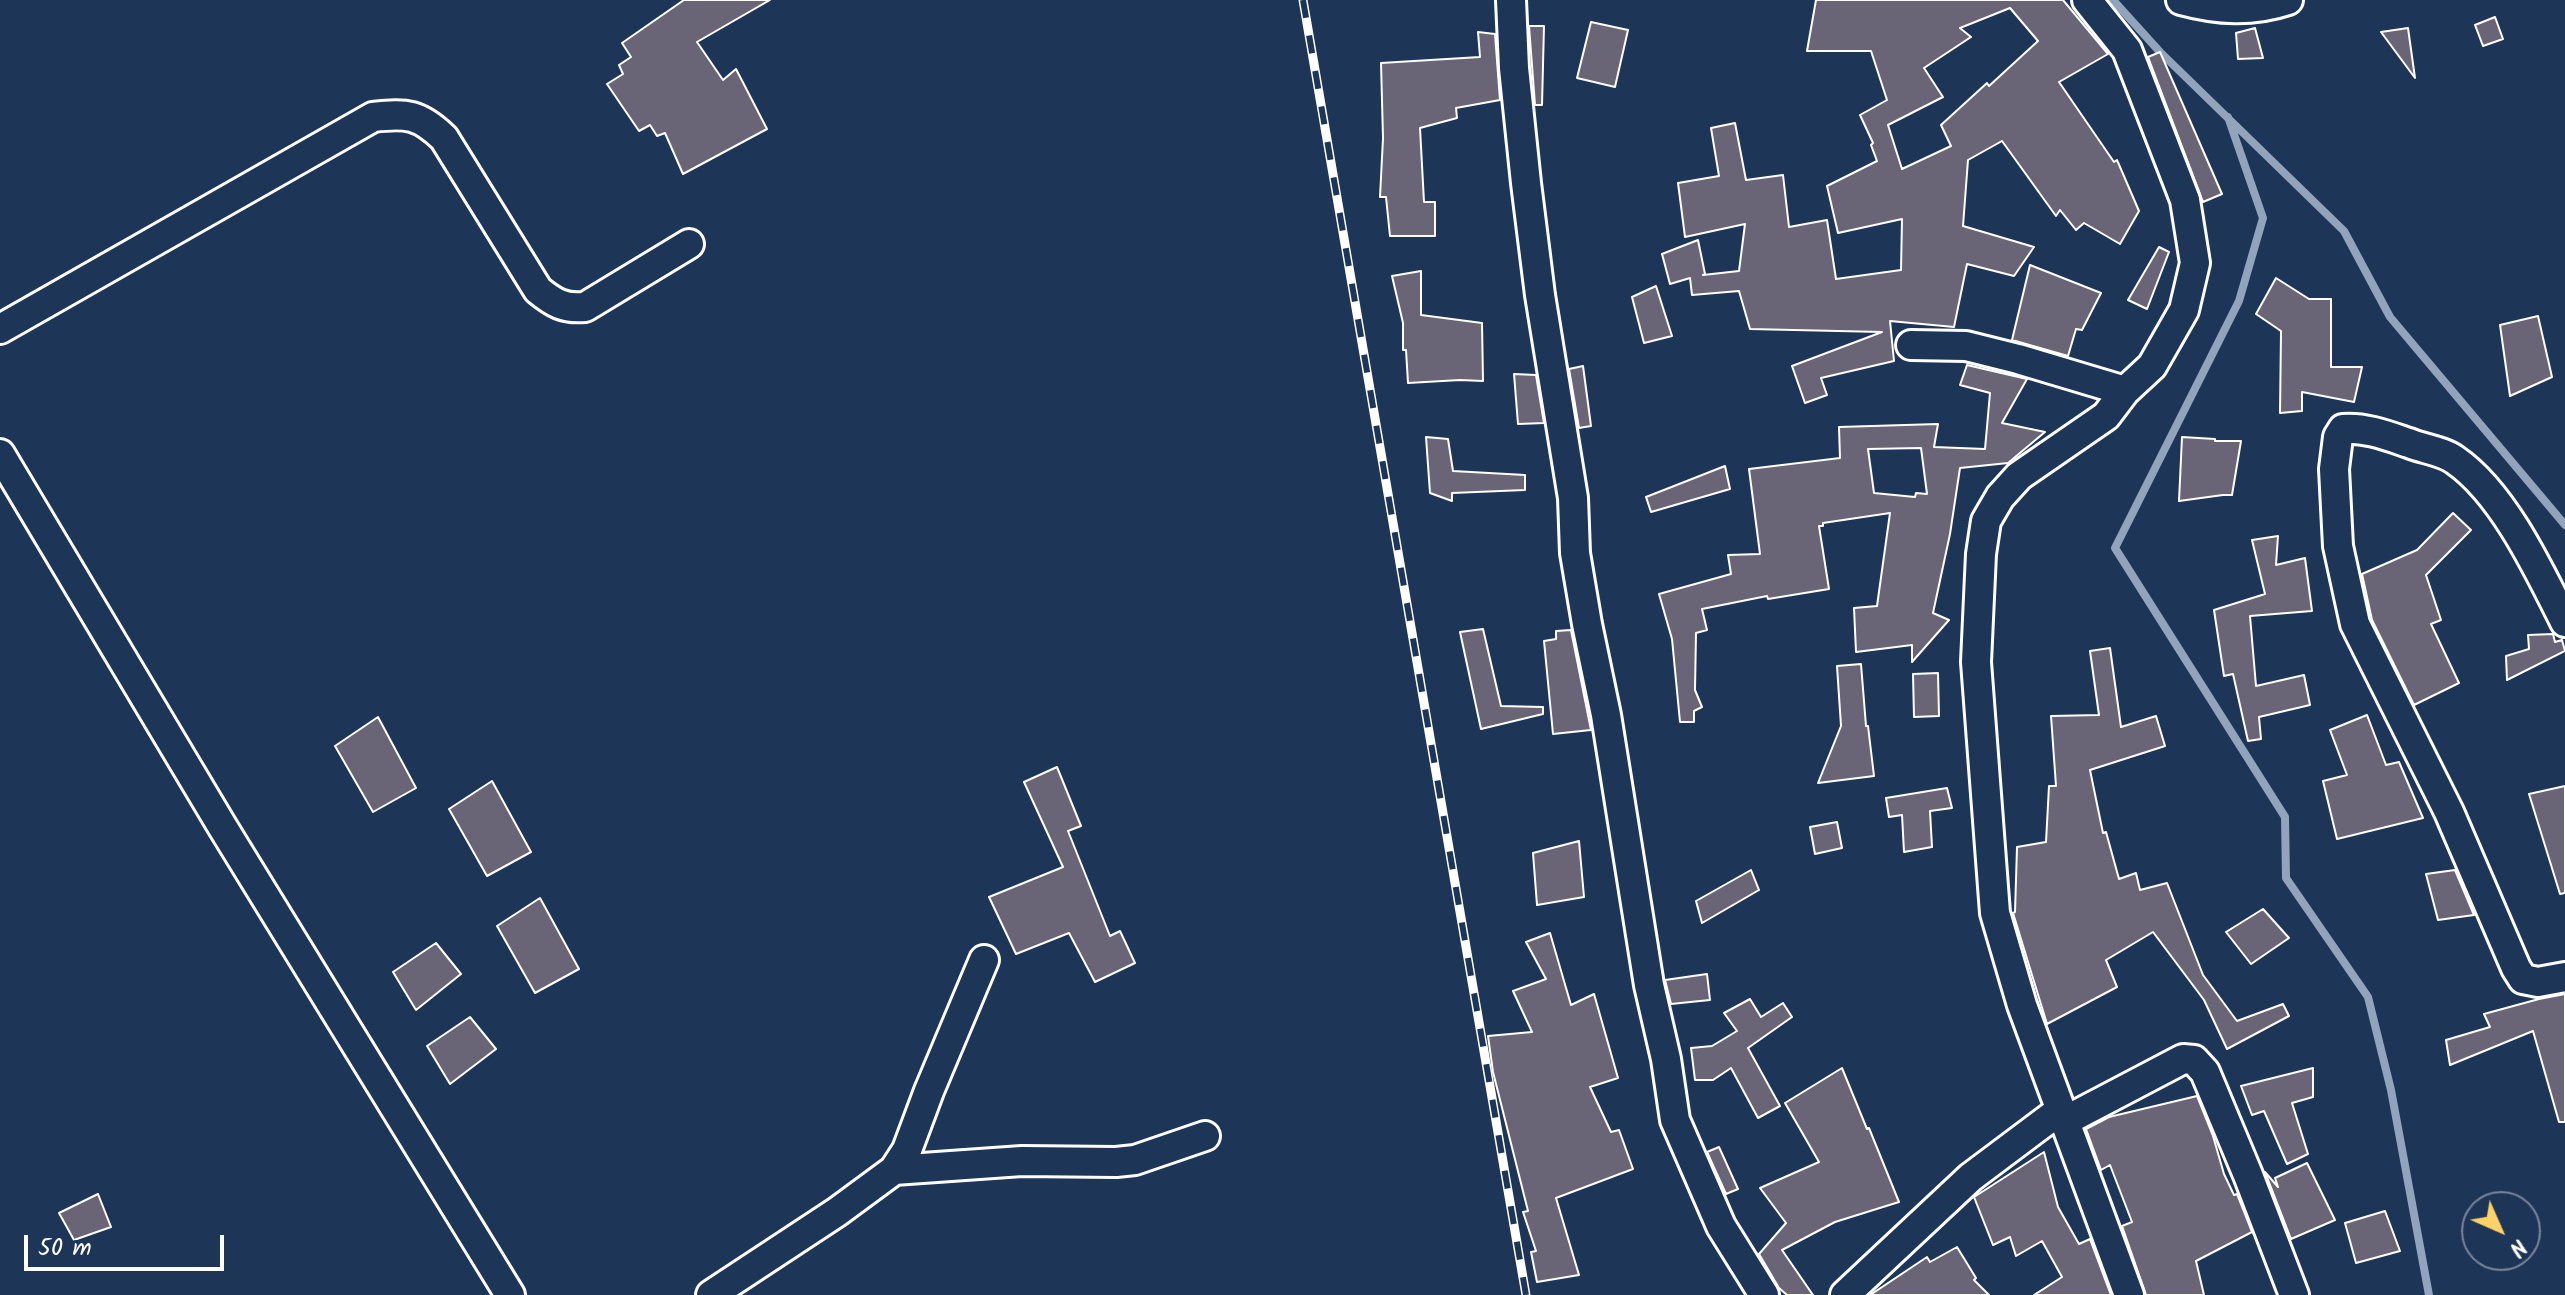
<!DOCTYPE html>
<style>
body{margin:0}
#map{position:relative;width:2565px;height:1295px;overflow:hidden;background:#1d3557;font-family:Kalam,sans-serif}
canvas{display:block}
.north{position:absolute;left:2461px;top:1191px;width:80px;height:80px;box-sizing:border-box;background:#1d3557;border:2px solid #77869a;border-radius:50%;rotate:135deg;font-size:22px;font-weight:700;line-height:32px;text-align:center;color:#fff}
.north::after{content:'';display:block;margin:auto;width:28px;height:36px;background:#ffd166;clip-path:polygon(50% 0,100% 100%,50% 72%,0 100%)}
.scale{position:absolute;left:24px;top:1235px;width:200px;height:36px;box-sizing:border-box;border:4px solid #fff;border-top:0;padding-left:10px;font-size:24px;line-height:28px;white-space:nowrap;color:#fff;-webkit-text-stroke:6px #1d3557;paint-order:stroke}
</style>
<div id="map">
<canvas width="2565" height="1295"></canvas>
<div class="north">N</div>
<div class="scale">50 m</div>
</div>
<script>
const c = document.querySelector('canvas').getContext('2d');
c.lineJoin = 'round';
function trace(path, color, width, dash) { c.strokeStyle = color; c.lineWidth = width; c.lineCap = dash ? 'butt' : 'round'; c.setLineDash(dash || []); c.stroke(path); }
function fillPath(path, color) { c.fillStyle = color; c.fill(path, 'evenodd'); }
trace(new Path2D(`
 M 2113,0 L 2160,52 L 2344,231 L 2390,317 L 2565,525
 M 2228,117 L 2263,218 L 2239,301 L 2115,548 L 2285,817 L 2286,878 L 2368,997 L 2391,1090 L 2429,1295`), '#91a4bb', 8);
const building = new Path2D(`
 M 684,0 L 770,0 L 697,42 L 723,80 L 736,69 L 767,129 L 683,174 L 665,133 L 657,136 L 650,125 L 639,131 L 607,84 L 623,74 L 619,65 L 631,57 L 622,43 Z
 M 1816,0 L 2063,0 L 2108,54 L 2059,82 L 2114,162 L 2117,160 L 2139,211 L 2120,244 L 2084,223 L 2076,230 L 2060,210 L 2056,216 L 2002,141 L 1968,160 L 1963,226 L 2034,247 L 2014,276 L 1967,264 L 1954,327 L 1890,321 L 1894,361 L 1821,378 L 1827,395 L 1805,403 L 1792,366 L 1882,332 L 1750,329 L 1739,291 L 1692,295 L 1690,278 L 1670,284 L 1662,254 L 1698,240 L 1705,274 L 1703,275 L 1739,271 L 1745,224 L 1685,237 L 1678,183 L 1719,176 L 1711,128 L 1735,123 L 1746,180 L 1783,175 L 1789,227 L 1827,220 L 1836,279 L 1901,270 L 1902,219 L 1838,233 L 1827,186 L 1877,161 L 1871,145 L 1873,143 L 1860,115 L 1887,100 L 1871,51 L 1807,51 ZM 2010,8 L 2038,41 L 1989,86 L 1987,83 L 1941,125 L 1951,146 L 1902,169 L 1888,125 L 1943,97 L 1924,68 L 1971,37 L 1960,28 Z
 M 2495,17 L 2503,39 L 2483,46 L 2475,25 Z
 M 1591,22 L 1628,30 L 1615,87 L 1577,78 Z
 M 1529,26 L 1544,26 L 1542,105 L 1535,105 Z
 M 2255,28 L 2263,58 L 2238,59 L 2236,33 Z
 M 2408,28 L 2415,78 L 2381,32 Z
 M 1478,32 L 1495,34 L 1500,100 L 1456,108 L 1457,118 L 1420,128 L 1424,202 L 1435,202 L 1435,236 L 1390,236 L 1386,197 L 1380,197 L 1383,138 L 1381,63 L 1480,57 Z
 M 2160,52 L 2222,194 L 2203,202 L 2148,57 Z
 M 2159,247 L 2169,252 L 2147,309 L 2128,300 Z
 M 2030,265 L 2101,293 L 2082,330 L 2076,329 L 2068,356 L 2012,340 Z
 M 1421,271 L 1421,315 L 1482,323 L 1483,381 L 1460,380 L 1408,383 L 1406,350 L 1403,350 L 1403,323 L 1392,276 Z
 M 2276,278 L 2309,299 L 2331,299 L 2331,367 L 2362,367 L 2354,402 L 2302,392 L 2302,411 L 2280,413 L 2281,331 L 2256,314 Z
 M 1656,286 L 1672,336 L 1644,343 L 1632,297 Z
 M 2538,316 L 2552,377 L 2510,396 L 2500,325 Z
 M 1967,365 L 2027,379 L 2002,423 L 2045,432 L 2008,463 L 1960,468 L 1950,534 L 1933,613 L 1949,620 L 1912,662 L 1912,645 L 1856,652 L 1854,608 L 1877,606 L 1890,513 L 1823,523 L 1823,526 L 1819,526 L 1829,589 L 1768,599 L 1767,596 L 1702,609 L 1707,630 L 1696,633 L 1695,690 L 1702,707 L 1694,711 L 1694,722 L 1680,722 L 1672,639 L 1659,594 L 1731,574 L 1728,555 L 1760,554 L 1749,469 L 1840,458 L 1839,427 L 1938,424 L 1934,447 L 1985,449 L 1990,393 L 1960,385 ZM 1921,448 L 1927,494 L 1916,493 L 1915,497 L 1874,493 L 1868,449 Z
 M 1583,366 L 1591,426 L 1579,428 L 1569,369 Z
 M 1514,374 L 1536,375 L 1544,423 L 1518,424 Z
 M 1426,437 L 1448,439 L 1453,471 L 1525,475 L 1525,490 L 1452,493 L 1452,501 L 1430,493 Z
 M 2182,437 L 2215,439 L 2215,441 L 2241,441 L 2232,495 L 2223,495 L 2179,501 Z
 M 1725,466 L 1730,489 L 1651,512 L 1646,497 Z
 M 2453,513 L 2471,530 L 2426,575 L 2441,620 L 2431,624 L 2459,683 L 2414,705 L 2372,620 L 2362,574 L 2417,550 Z
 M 2278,536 L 2276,565 L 2305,558 L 2312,611 L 2250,616 L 2256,686 L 2304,675 L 2310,705 L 2259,717 L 2261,739 L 2248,741 L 2233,674 L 2224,676 L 2214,610 L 2265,594 L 2252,540 Z
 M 1483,629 L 1501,706 L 1543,707 L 1543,714 L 1481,729 L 1460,632 Z
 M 1571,630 L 1591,730 L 1553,734 L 1544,641 L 1556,639 L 1556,631 Z
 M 2553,634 L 2555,642 L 2562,640 L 2565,651 L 2507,680 L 2506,656 L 2529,649 L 2528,635 Z
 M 2110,648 L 2121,727 L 2156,716 L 2165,746 L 2090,770 L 2103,833 L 2106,832 L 2119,879 L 2136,873 L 2140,890 L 2167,883 L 2203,975 L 2237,1021 L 2283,1004 L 2289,1016 L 2227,1049 L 2204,1000 L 2153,932 L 2106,960 L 2117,987 L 2047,1024 L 2013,913 L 2015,912 L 2017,847 L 2046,842 L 2049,786 L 2056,786 L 2051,716 L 2099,715 L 2090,651 Z
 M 1861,664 L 1866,726 L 1868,726 L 1874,776 L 1818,783 L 1841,726 L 1837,666 Z
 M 1938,673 L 1939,716 L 1914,717 L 1913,674 Z
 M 2367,715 L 2386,765 L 2399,762 L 2423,818 L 2337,839 L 2323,781 L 2347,775 L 2330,730 Z
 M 378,717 L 416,788 L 373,812 L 335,746 Z
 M 1057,767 L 1081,826 L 1068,831 L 1110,936 L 1120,931 L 1135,963 L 1095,982 L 1069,933 L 1016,954 L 989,897 L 1063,867 L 1024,782 Z
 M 492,781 L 531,852 L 487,876 L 449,809 Z
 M 2565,786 L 2565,893 L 2560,894 L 2529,794 Z
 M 1947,788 L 1952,808 L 1930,811 L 1932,847 L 1904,852 L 1902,815 L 1889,817 L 1886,798 Z
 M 1837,822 L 1842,848 L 1815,854 L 1810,827 Z
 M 1579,841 L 1584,897 L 1537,905 L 1533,853 Z
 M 1751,870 L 1759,890 L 1702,923 L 1696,901 Z
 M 2455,870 L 2474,915 L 2438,920 L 2426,874 Z
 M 540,898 L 579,969 L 535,993 L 497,926 Z
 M 2263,909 L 2289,938 L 2251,964 L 2226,932 Z
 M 1550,933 L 1571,1005 L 1594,994 L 1618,1078 L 1590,1087 L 1611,1132 L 1619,1130 L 1633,1169 L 1556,1198 L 1579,1275 L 1537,1282 L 1531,1252 L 1536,1251 L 1523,1212 L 1528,1211 L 1493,1072 L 1488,1036 L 1532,1032 L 1513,991 L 1546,979 L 1526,942 Z
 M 436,943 L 461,974 L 416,1010 L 393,972 Z
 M 1707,974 L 1710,1000 L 1671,1004 L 1665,980 Z
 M 2565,994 L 2565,1122 L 2559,1122 L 2533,1031 L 2450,1065 L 2446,1040 L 2490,1027 L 2484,1014 L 2539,999 Z
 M 1750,999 L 1761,1017 L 1783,1003 L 1792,1017 L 1748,1048 L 1780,1106 L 1758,1118 L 1731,1068 L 1713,1080 L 1695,1080 L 1691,1048 L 1712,1046 L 1737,1031 L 1724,1013 Z
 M 470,1017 L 496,1049 L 450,1084 L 427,1046 Z
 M 1842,1068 L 1867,1129 L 1869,1128 L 1899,1202 L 1835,1222 L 1782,1250 L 1813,1295 L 1787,1295 L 1779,1288 L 1759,1254 L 1786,1223 L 1760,1188 L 1819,1162 L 1785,1103 Z
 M 2313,1068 L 2313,1097 L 2292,1103 L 2308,1154 L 2287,1164 L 2264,1111 L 2252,1115 L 2241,1086 Z
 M 2197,1096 L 2213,1136 L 2224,1174 L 2234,1195 L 2237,1194 L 2252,1232 L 2196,1261 L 2204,1295 L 2146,1295 L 2122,1226 L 2132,1222 L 2110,1165 L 2101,1170 L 2086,1129 L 2109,1117 Z
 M 1719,1147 L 1738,1189 L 1726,1194 L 1707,1152 Z
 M 2044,1152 L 2058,1207 L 2079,1244 L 2090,1239 L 2111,1295 L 2034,1295 L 2062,1277 L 2042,1241 L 2016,1256 L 2010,1237 L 1993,1245 L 1974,1197 Z
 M 2307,1163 L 2335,1220 L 2291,1239 L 2265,1172 L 2278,1187 L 2275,1178 Z
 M 98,1194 L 111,1227 L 74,1240 L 59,1213 Z
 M 2385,1211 L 2400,1251 L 2356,1263 L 2345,1223 Z
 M 1957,1247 L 1976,1278 L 1974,1280 L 1989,1295 L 1870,1295 L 1927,1257 L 1930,1262 Z`);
fillPath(building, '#6a6576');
trace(building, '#fff', 2);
const minor = new Path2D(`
 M 1511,0 L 1514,68 L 1526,183 L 1540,295 L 1573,498 L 1575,553 L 1587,624 L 1606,715 L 1649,985 L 1666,1059 L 1675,1120 L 1721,1226 L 1764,1295
 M 2087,0 L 2127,50 L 2185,200 L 2195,263 L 2184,310 L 2152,366 L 2125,391 L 2106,416 L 2019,476 L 2000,497 L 1986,521 L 1981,554 L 1976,662 L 1995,913 L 2022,1005 L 2129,1295
 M 2181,0 C 2218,10 2252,12 2288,0
 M 0,329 L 373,117 C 407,113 419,114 444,138 L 538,290 C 554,303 564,309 585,307 L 689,244
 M 1911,345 L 1966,346 L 2018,359 L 2125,391
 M 0,454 L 222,826 L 510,1295
 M 2565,622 C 2539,570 2503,493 2455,460 C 2443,451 2423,449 2409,443 C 2388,436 2365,427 2343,429 L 2338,437 L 2334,469 L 2338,546 L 2355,624 L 2449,812 L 2516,968 L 2523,979 L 2538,982 L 2565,977
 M 2063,1122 L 2183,1059 L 2194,1060 L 2205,1072 L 2248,1175 L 2294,1295
 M 894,1170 L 1022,1161 L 1116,1162 L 1135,1160 L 1205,1136
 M 711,1295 L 837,1212 L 894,1170 L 907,1150 L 929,1091 L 984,960
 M 1845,1295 L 1971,1177 L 2059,1111`);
trace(minor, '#fff', 34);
trace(minor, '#1d3557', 28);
const rail = new Path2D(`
 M 1303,0 L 1526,1295`);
trace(rail, '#fff', 9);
trace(rail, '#1d3557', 6, [18]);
</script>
